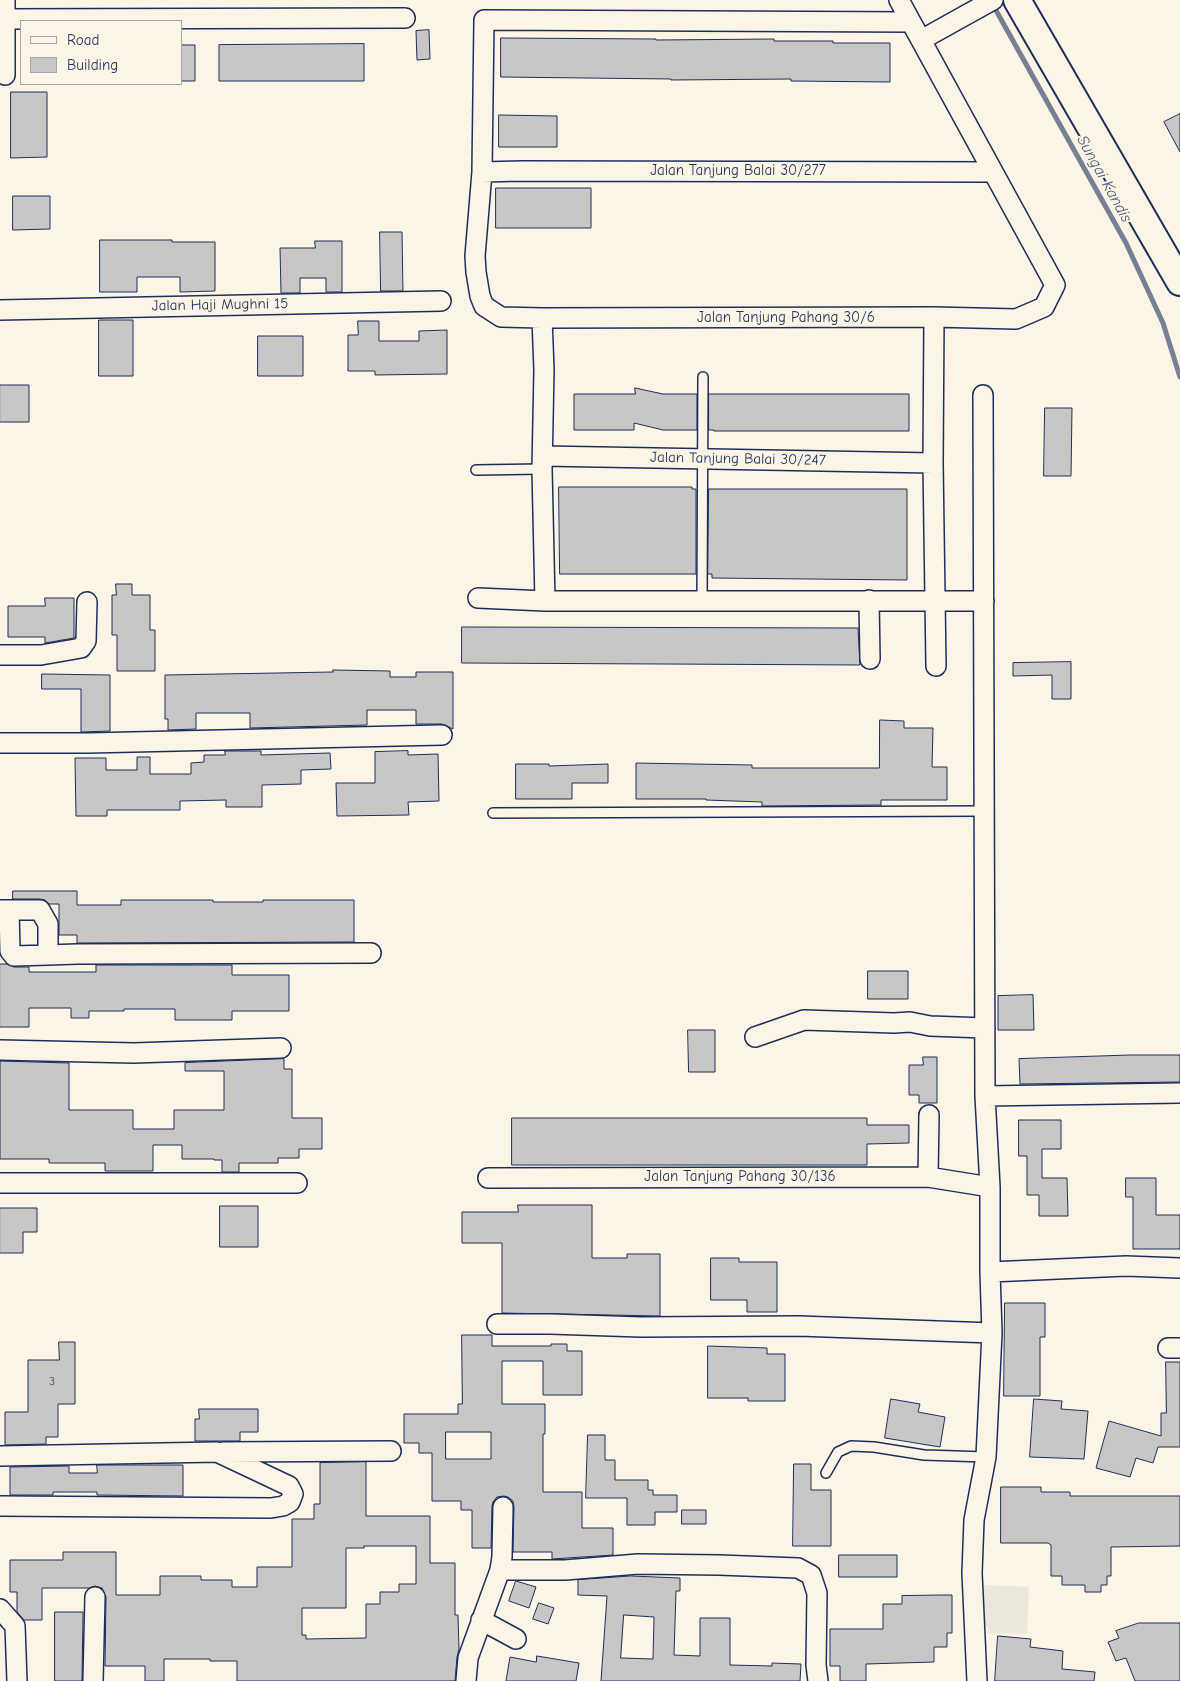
<!DOCTYPE html>
<style>
body{margin:0}
#map{position:relative;width:1180px;height:1681px;overflow:hidden;background:#fcf5e5;font-family:"Comic Neue",sans-serif}
canvas{display:block}
.legend{position:absolute;left:20px;top:20px;width:162px;height:65px;box-sizing:border-box;background:#fcf5e5;border:1px solid #a2a6af;margin:0;padding:6px 9px;list-style:none;font-size:15px;color:#1b2f5e}
.legend li{display:flex;align-items:center;gap:10px;height:25px}
.legend b{width:25px;border:1px solid #a2a6af}
</style>
<div id="map">
<canvas width="1180" height="1681"></canvas>
<ul class="legend">
<li><b style="height:6px;background:#fcf5e5"></b>Road</li>
<li><b style="height:14px;background:#c8c7c6"></b>Building</li>
</ul>
</div>
<script>
const c = document.querySelector('canvas').getContext('2d');
c.lineJoin = 'round';
function fillPath(path, color) { c.fillStyle = color; c.fill(path, 'evenodd'); }
function trace(path, color, width, dash) { c.strokeStyle = color; c.lineWidth = width; c.lineCap = dash ? 'butt' : 'round'; c.setLineDash(dash || []); c.stroke(path); }
function drawText(font, color, halo, rows, align = 'center') {
  c.font = font + ' "Comic Neue",sans-serif'; c.lineWidth = 4; c.setLineDash([]); c.textBaseline = 'middle'; c.strokeStyle = halo; c.fillStyle = color; for (const [text, x, y, turn = 0] of rows) {
    c.save(); c.translate(x, y); c.rotate((+turn || 0) * Math.PI / 180); c.textAlign = isNaN(turn) ? turn : align; if (halo) c.strokeText(text, 0, 0); c.fillText(text, 0, 0); c.restore();
  }
}
fillPath(new Path2D(`
 M 981,1585 L 1029,1587 L 1027,1634 L 988,1633 L 988,1626 L 981,1626 Z`), '#ece7dc');
trace(new Path2D(`
 M 993,5 L 1126,243 L 1163,323 L 1180,377`), '#767f94', 5);
const building = new Path2D(`
 M 429,30 L 430,59 L 417,60 L 416,31 Z
 M 501,38 L 656,39 L 656,40 L 774,39 L 774,41 L 833,41 L 833,43 L 890,43 L 890,82 L 791,81 L 791,79 L 671,80 L 671,79 L 501,77 Z
 M 364,44 L 364,81 L 219,81 L 219,45 Z
 M 181,45 L 195,45 L 195,81 L 181,81 Z
 M 11,92 L 47,92 L 47,157 L 11,158 Z
 M 1180,114 L 1180,152 L 1164,122 Z
 M 499,115 L 557,116 L 557,147 L 499,147 Z
 M 496,188 L 591,188 L 591,228 L 496,228 Z
 M 13,196 L 50,196 L 50,229 L 13,230 Z
 M 380,232 L 402,232 L 403,291 L 381,291 Z
 M 100,240 L 172,240 L 172,242 L 215,242 L 215,291 L 180,292 L 180,277 L 137,277 L 137,292 L 100,292 Z
 M 315,241 L 342,241 L 342,292 L 326,292 L 326,278 L 300,278 L 300,293 L 281,293 L 280,248 L 315,248 Z
 M 99,320 L 133,320 L 133,376 L 99,376 Z
 M 358,321 L 379,321 L 379,341 L 419,341 L 419,331 L 447,330 L 447,374 L 375,375 L 375,371 L 348,371 L 348,335 L 358,335 Z
 M 258,336 L 303,336 L 303,376 L 258,376 Z
 M 0,385 L 29,385 L 29,422 L 0,422 Z
 M 635,388 L 663,394 L 697,394 L 697,430 L 663,430 L 634,423 L 634,430 L 574,430 L 574,394 L 635,394 Z
 M 709,394 L 909,394 L 909,431 L 714,431 L 714,430 L 709,430 Z
 M 1045,408 L 1072,408 L 1071,476 L 1044,476 Z
 M 559,487 L 692,487 L 692,489 L 696,489 L 696,574 L 560,574 Z
 M 709,489 L 907,489 L 907,580 L 712,578 L 712,574 L 708,574 Z
 M 116,584 L 132,584 L 132,595 L 150,595 L 150,630 L 155,630 L 155,671 L 117,671 L 117,635 L 112,635 L 112,595 L 116,595 Z
 M 45,598 L 74,598 L 74,638 L 45,643 L 45,637 L 8,637 L 8,606 L 45,606 Z
 M 462,627 L 858,628 L 860,665 L 462,663 Z
 M 1071,662 L 1071,699 L 1052,699 L 1052,675 L 1013,676 L 1013,663 Z
 M 333,670 L 390,671 L 390,677 L 416,677 L 416,672 L 453,672 L 453,729 L 442,724 L 416,724 L 416,710 L 367,710 L 367,725 L 250,728 L 250,713 L 196,713 L 196,729 L 168,730 L 168,719 L 165,719 L 165,675 L 333,672 Z
 M 42,674 L 110,675 L 110,731 L 81,732 L 81,689 L 42,689 Z
 M 880,720 L 904,721 L 904,728 L 933,728 L 932,767 L 947,767 L 947,800 L 881,800 L 881,805 L 762,806 L 762,802 L 706,800 L 706,799 L 636,799 L 636,763 L 752,765 L 752,768 L 879,768 Z
 M 225,751 L 261,751 L 261,755 L 330,753 L 331,769 L 301,770 L 301,784 L 262,785 L 262,807 L 226,807 L 226,800 L 180,801 L 180,810 L 107,810 L 107,816 L 76,816 L 75,758 L 106,758 L 106,770 L 137,770 L 137,757 L 150,757 L 150,774 L 191,774 L 191,763 L 204,762 L 204,755 L 225,755 Z
 M 408,751 L 408,755 L 438,754 L 439,801 L 408,802 L 409,815 L 337,816 L 336,783 L 375,783 L 375,752 Z
 M 516,764 L 549,764 L 549,766 L 608,764 L 608,783 L 572,783 L 572,799 L 516,799 Z
 M 13,891 L 77,891 L 77,905 L 121,905 L 121,900 L 213,900 L 213,902 L 263,902 L 263,900 L 354,900 L 354,942 L 77,943 L 77,935 L 59,935 L 59,904 L 49,904 L 45,900 L 40,899 L 13,899 Z
 M 0,964 L 6,964 L 14,967 L 29,967 L 29,972 L 96,972 L 96,965 L 232,965 L 232,975 L 289,975 L 289,1011 L 232,1011 L 232,1020 L 175,1020 L 175,1009 L 124,1009 L 124,1011 L 89,1011 L 89,1018 L 71,1018 L 71,1008 L 29,1008 L 29,1027 L 0,1027 Z
 M 868,971 L 908,971 L 908,999 L 868,999 Z
 M 1033,995 L 1034,1030 L 998,1030 L 998,996 Z
 M 688,1030 L 715,1030 L 715,1072 L 689,1072 Z
 M 1130,1055 L 1180,1055 L 1180,1082 L 1020,1084 L 1019,1059 Z
 M 923,1057 L 937,1057 L 937,1103 L 919,1103 L 919,1095 L 909,1095 L 909,1065 L 923,1065 Z
 M 284,1059 L 284,1069 L 292,1069 L 292,1118 L 322,1118 L 322,1149 L 299,1149 L 299,1158 L 278,1158 L 278,1163 L 239,1163 L 239,1172 L 222,1172 L 222,1160 L 214,1160 L 214,1159 L 182,1159 L 182,1145 L 153,1145 L 153,1171 L 105,1171 L 105,1163 L 49,1163 L 49,1159 L 0,1159 L 0,1061 L 69,1063 L 69,1110 L 133,1110 L 133,1129 L 174,1129 L 174,1110 L 224,1110 L 224,1071 L 185,1071 L 185,1063 Z
 M 512,1118 L 867,1118 L 867,1125 L 909,1125 L 909,1143 L 867,1144 L 867,1165 L 512,1165 Z
 M 1019,1120 L 1061,1120 L 1061,1149 L 1042,1149 L 1042,1178 L 1067,1178 L 1068,1216 L 1039,1216 L 1039,1195 L 1027,1195 L 1027,1156 L 1019,1156 Z
 M 1126,1178 L 1156,1178 L 1156,1215 L 1180,1215 L 1180,1249 L 1133,1249 L 1133,1197 L 1126,1197 Z
 M 518,1205 L 592,1205 L 592,1258 L 627,1258 L 627,1254 L 660,1254 L 660,1316 L 502,1313 L 502,1243 L 462,1243 L 462,1212 L 518,1212 Z
 M 220,1206 L 258,1206 L 258,1247 L 220,1247 Z
 M 0,1208 L 37,1208 L 37,1232 L 23,1232 L 23,1253 L 0,1253 Z
 M 711,1258 L 739,1258 L 739,1262 L 777,1262 L 777,1312 L 747,1312 L 747,1300 L 711,1300 Z
 M 1005,1303 L 1045,1303 L 1045,1337 L 1040,1337 L 1040,1396 L 1004,1396 Z
 M 462,1335 L 492,1335 L 492,1346 L 551,1346 L 551,1344 L 567,1344 L 567,1351 L 582,1351 L 582,1395 L 543,1395 L 543,1361 L 502,1361 L 502,1404 L 545,1404 L 545,1434 L 543,1434 L 543,1492 L 582,1492 L 582,1528 L 613,1528 L 613,1555 L 552,1559 L 552,1552 L 513,1552 L 514,1507 L 513,1501 L 508,1497 L 504,1496 L 497,1497 L 493,1502 L 492,1506 L 491,1548 L 472,1548 L 472,1510 L 461,1510 L 461,1501 L 432,1501 L 432,1453 L 419,1453 L 419,1443 L 404,1443 L 404,1414 L 458,1414 L 458,1404 L 462,1404 ZM 446,1432 L 491,1432 L 491,1459 L 446,1459 Z
 M 59,1342 L 75,1342 L 75,1404 L 58,1404 L 58,1437 L 46,1437 L 46,1444 L 5,1445 L 5,1412 L 28,1412 L 28,1360 L 59,1360 Z
 M 708,1346 L 767,1348 L 767,1354 L 785,1354 L 785,1401 L 748,1401 L 748,1398 L 708,1398 Z
 M 1166,1362 L 1180,1362 L 1180,1447 L 1158,1447 L 1153,1463 L 1136,1458 L 1130,1477 L 1096,1468 L 1109,1421 L 1161,1436 L 1161,1413 L 1166,1413 Z
 M 891,1399 L 920,1404 L 918,1412 L 945,1417 L 940,1447 L 885,1438 Z
 M 1034,1399 L 1062,1401 L 1061,1409 L 1088,1411 L 1084,1459 L 1030,1457 Z
 M 199,1409 L 258,1409 L 258,1432 L 240,1432 L 240,1441 L 195,1441 L 195,1419 L 199,1419 Z
 M 588,1435 L 605,1435 L 605,1460 L 615,1460 L 615,1480 L 648,1480 L 648,1490 L 653,1490 L 653,1495 L 677,1495 L 677,1512 L 655,1512 L 655,1525 L 627,1525 L 627,1498 L 586,1498 Z
 M 366,1462 L 366,1516 L 430,1516 L 430,1563 L 455,1563 L 455,1615 L 458,1615 L 459,1649 L 457,1657 L 455,1681 L 237,1681 L 237,1661 L 210,1661 L 210,1659 L 164,1659 L 164,1681 L 145,1681 L 145,1666 L 105,1666 L 106,1597 L 102,1588 L 95,1586 L 89,1588 L 42,1588 L 42,1620 L 24,1620 L 17,1612 L 17,1592 L 10,1592 L 10,1560 L 63,1560 L 63,1552 L 116,1552 L 116,1595 L 160,1595 L 160,1576 L 201,1576 L 201,1580 L 232,1580 L 232,1587 L 257,1587 L 257,1567 L 292,1567 L 292,1519 L 314,1519 L 314,1504 L 320,1504 L 320,1463 ZM 364,1546 L 416,1546 L 416,1584 L 399,1584 L 399,1592 L 380,1592 L 380,1604 L 366,1604 L 366,1638 L 306,1639 L 306,1635 L 302,1635 L 302,1608 L 346,1608 L 346,1548 L 364,1548 Z
 M 794,1464 L 811,1464 L 811,1490 L 831,1490 L 831,1546 L 793,1546 Z
 M 97,1465 L 183,1465 L 183,1496 L 97,1495 L 97,1492 L 53,1492 L 53,1495 L 10,1495 L 10,1467 L 69,1466 L 69,1473 L 97,1473 Z
 M 1001,1487 L 1041,1487 L 1041,1492 L 1070,1492 L 1070,1496 L 1180,1496 L 1180,1546 L 1111,1547 L 1111,1576 L 1107,1576 L 1107,1585 L 1101,1585 L 1101,1592 L 1085,1592 L 1085,1585 L 1062,1585 L 1062,1576 L 1051,1576 L 1051,1545 L 1048,1543 L 1001,1543 Z
 M 682,1510 L 706,1510 L 706,1524 L 682,1524 Z
 M 839,1555 L 897,1555 L 897,1577 L 839,1577 Z
 M 631,1576 L 680,1578 L 680,1591 L 676,1591 L 674,1655 L 700,1656 L 700,1618 L 730,1618 L 730,1665 L 772,1666 L 772,1663 L 801,1664 L 800,1681 L 601,1681 L 607,1596 L 578,1595 L 578,1580 ZM 624,1615 L 654,1617 L 653,1659 L 621,1658 Z
 M 516,1581 L 536,1587 L 529,1608 L 509,1601 Z
 M 940,1595 L 952,1595 L 952,1633 L 947,1633 L 947,1647 L 934,1647 L 934,1662 L 866,1664 L 866,1681 L 840,1681 L 840,1666 L 830,1666 L 830,1629 L 883,1629 L 883,1604 L 902,1604 L 902,1596 Z
 M 539,1603 L 554,1608 L 548,1624 L 533,1619 Z
 M 55,1612 L 83,1612 L 82,1681 L 55,1681 Z
 M 1139,1623 L 1180,1623 L 1180,1681 L 1135,1681 L 1126,1658 L 1116,1661 L 1108,1642 L 1119,1638 L 1116,1631 Z
 M 998,1636 L 1031,1639 L 1030,1647 L 1063,1651 L 1062,1669 L 1095,1672 L 1094,1681 L 995,1681 Z
 M 537,1656 L 579,1663 L 576,1681 L 506,1681 L 510,1657 L 536,1662 Z`);
fillPath(building, '#c8c7c6');
trace(building, '#1b2f5e', 1);
const service = new Path2D(`
 M 476,470 L 542,469
 M 702,600 L 703,377
 M 493,813 L 984,811
 M 826,1473 L 838,1452 L 851,1446 L 874,1447 L 924,1455 L 986,1457`);
const minor = new Path2D(`
 M 5,0 L 5,75
 M 899,0 L 1055,285 L 1044,307 L 1016,319 L 934,317 L 542,318 L 501,317 L 484,306 L 480,296 L 476,272 L 475,256 L 482,172 L 484,20 L 911,22
 M 0,19 L 405,18
 M 921,40 L 993,0
 M 482,172 L 522,171 L 993,172
 M 0,310 L 441,301
 M 934,317 L 933,463 L 936,666
 M 542,318 L 544,370 L 542,469 L 545,601
 M 543,456 L 933,463
 M 478,598 L 545,601 L 984,601
 M 869,600 L 870,659
 M 0,655 L 41,655 L 81,648 L 86,641 L 87,602
 M 0,743 L 88,743 L 442,735
 M 0,910 L 40,910 L 48,924 L 48,955 L 14,956 L 10,951 L 9,910
 M 48,955 L 77,954 L 371,953
 M 755,1037 L 804,1020 L 894,1023 L 910,1022 L 930,1026 L 985,1028
 M 0,1050 L 134,1053 L 281,1048
 M 985,1096 L 1180,1093
 M 928,1177 L 929,1115
 M 488,1178 L 928,1177 L 990,1187
 M 0,1183 L 297,1183
 M 990,1272 L 1126,1266 L 1180,1268
 M 497,1324 L 550,1324 L 641,1327 L 799,1326 L 992,1333
 M 1168,1348 L 1180,1348
 M 223,1452 L 391,1451
 M 0,1456 L 217,1452 L 289,1486 L 293,1494 L 290,1502 L 283,1506 L 271,1508 L 0,1506
 M 500,1570 L 565,1570 L 638,1564 L 719,1565 L 798,1568 L 811,1575 L 817,1593 L 816,1665 L 818,1681
 M 0,1609 L 15,1626 L 17,1681
 M 481,1620 L 516,1639
 M 93,1681 L 95,1597
 M 466,1681 L 468,1658 L 500,1570 L 502,1557 L 503,1507
 M 977,1681 L 972,1573 L 974,1520 L 986,1457 L 992,1333 L 990,1272 L 990,1187 L 985,1096 L 983,395`);
const secondary = new Path2D(`
 M 1017,0 L 1180,282`);
trace(service, '#1b2f5e', 12);
trace(minor, '#1b2f5e', 22);
trace(secondary, '#1b2f5e', 30);
trace(service, '#fcf5e5', 9);
trace(minor, '#fcf5e5', 19);
trace(secondary, '#fcf5e5', 26);
drawText('12px', '#465578', null, [
 ["3",52,1382]
]);
drawText('15px', '#1b2f5e', '#fcf5e5', [
 ["Jalan Tanjung Balai 30/277",738,171],
 ["Jalan Haji Mughni 15",220,305,-1],
 ["Jalan Tanjung Pahang 30/6",786,318],
 ["Jalan Tanjung Balai 30/247",738,459,1],
 ["Jalan Tanjung Pahang 30/136",740,1177]
]);
drawText('italic 16px', '#485779', '#fcf5e5', [
 ["Sungai Kandis",1104,179,61]
]);
</script>
